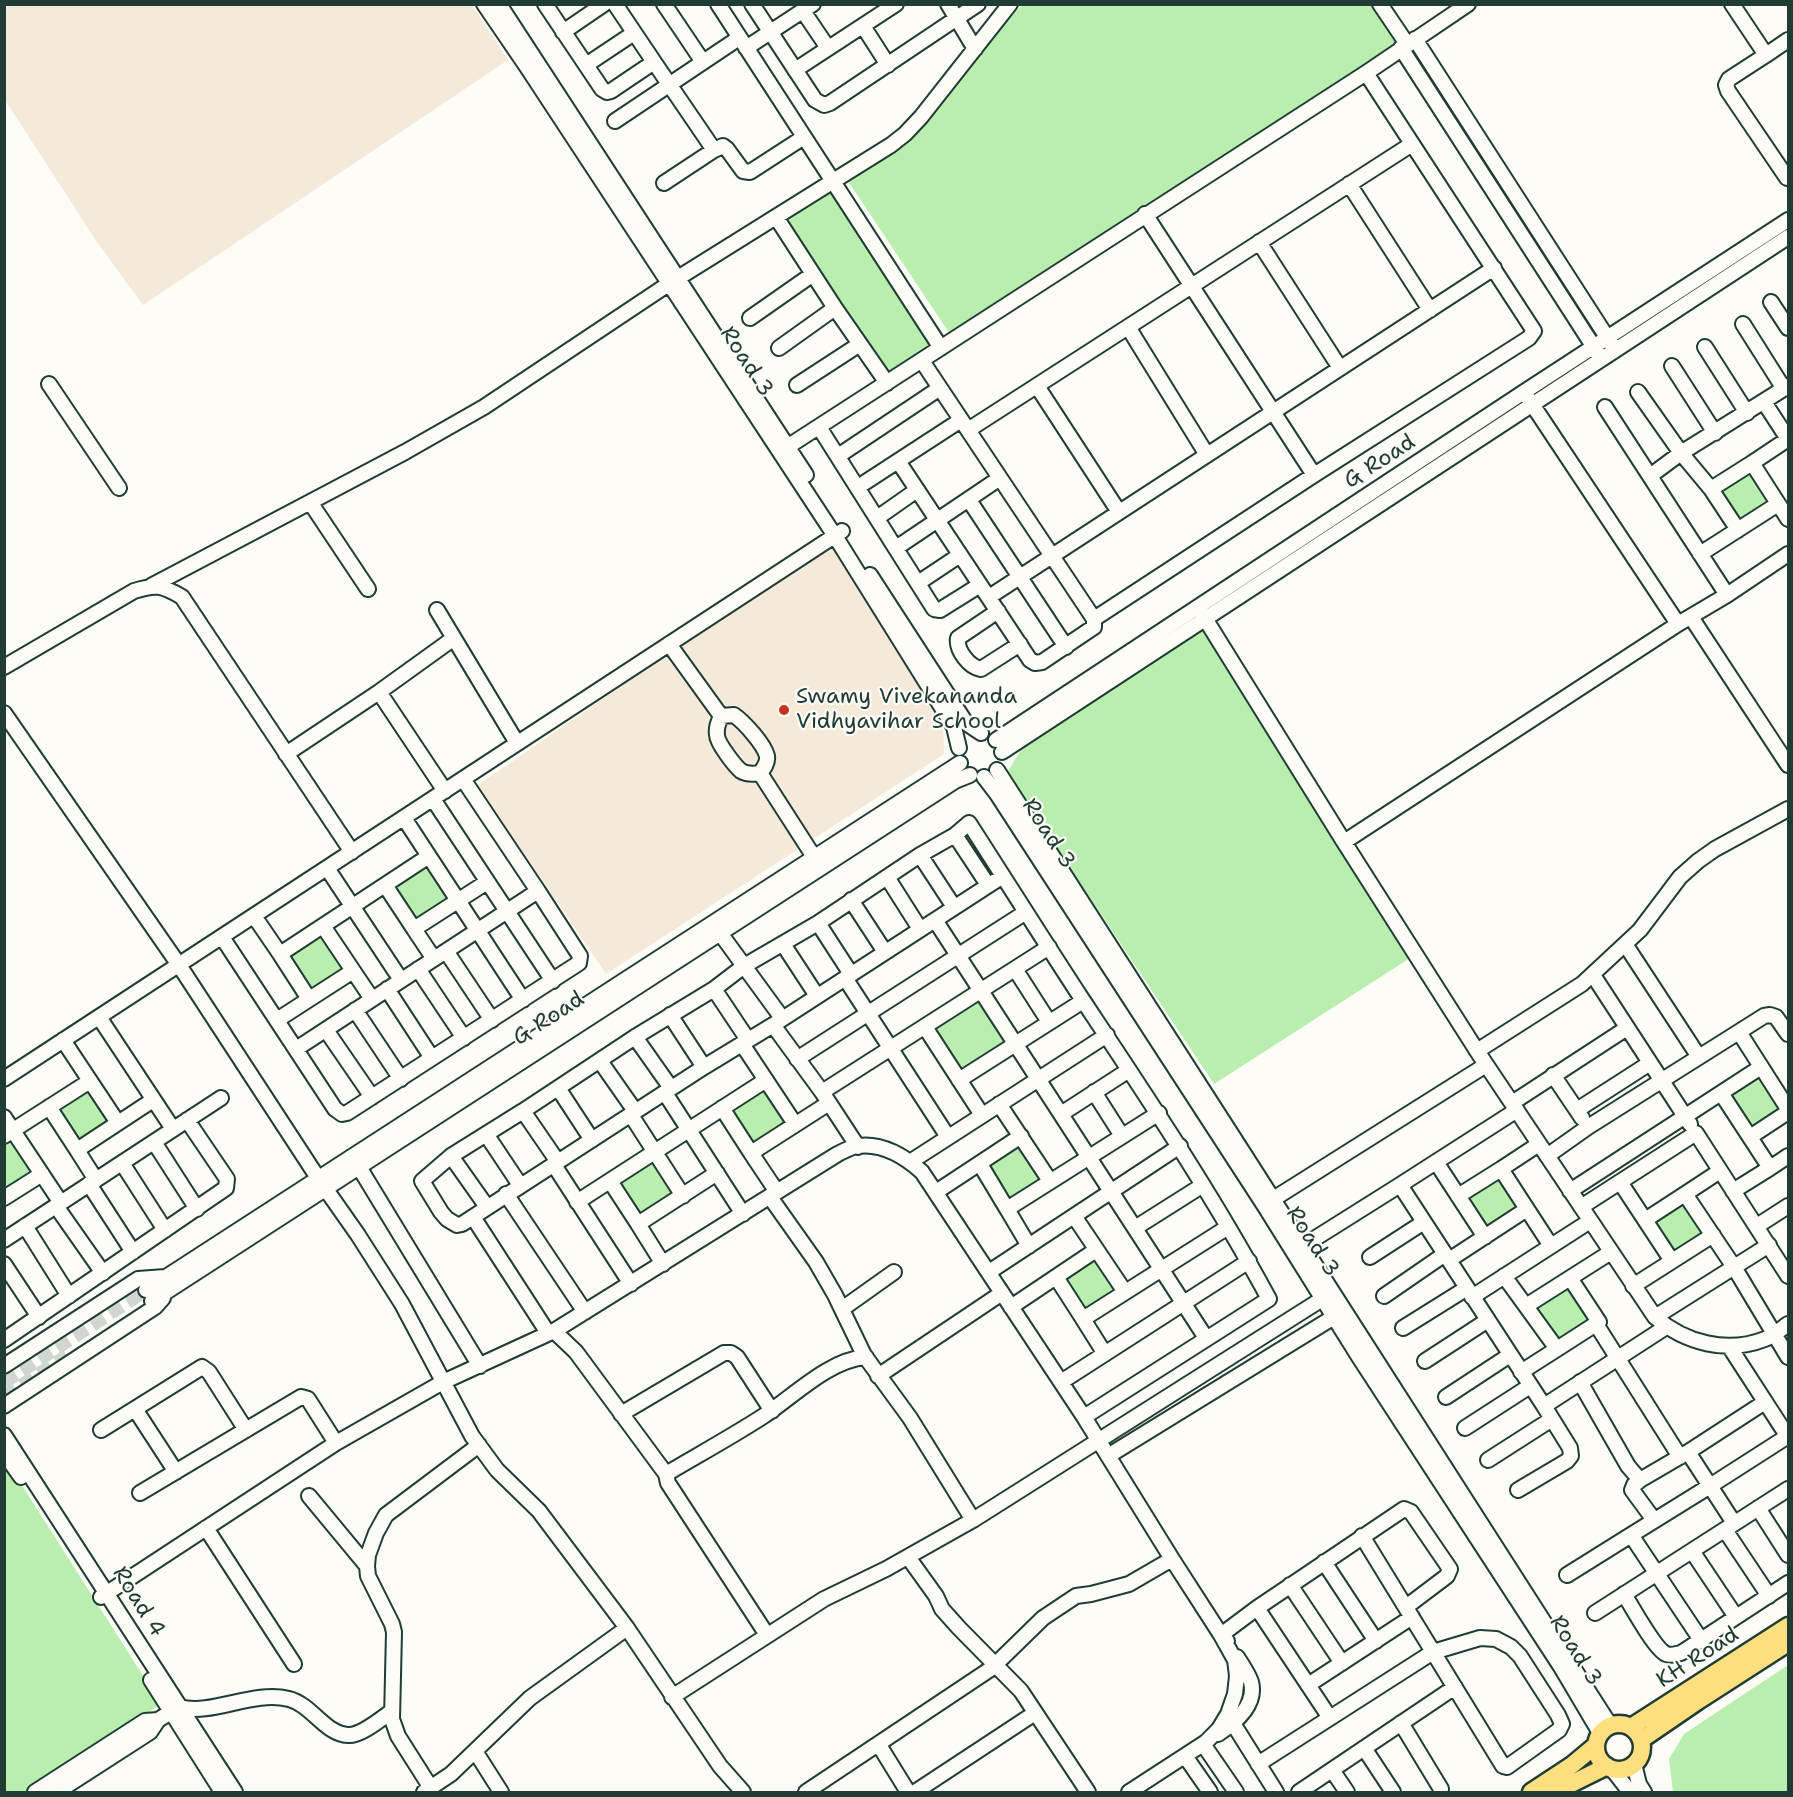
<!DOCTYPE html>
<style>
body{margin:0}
#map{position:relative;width:1793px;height:1797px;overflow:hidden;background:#fdfcf7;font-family:"Shantell Sans",sans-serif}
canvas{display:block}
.frame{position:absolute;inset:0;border:6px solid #1f3d34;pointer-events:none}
</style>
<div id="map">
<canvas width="1793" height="1797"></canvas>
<div class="frame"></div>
</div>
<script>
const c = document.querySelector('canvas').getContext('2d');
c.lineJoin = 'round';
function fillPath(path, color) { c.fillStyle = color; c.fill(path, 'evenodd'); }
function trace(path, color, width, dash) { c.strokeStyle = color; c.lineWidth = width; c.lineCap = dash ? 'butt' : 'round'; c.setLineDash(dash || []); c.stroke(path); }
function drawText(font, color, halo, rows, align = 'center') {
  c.font = font + ' "Shantell Sans",sans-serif'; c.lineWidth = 4.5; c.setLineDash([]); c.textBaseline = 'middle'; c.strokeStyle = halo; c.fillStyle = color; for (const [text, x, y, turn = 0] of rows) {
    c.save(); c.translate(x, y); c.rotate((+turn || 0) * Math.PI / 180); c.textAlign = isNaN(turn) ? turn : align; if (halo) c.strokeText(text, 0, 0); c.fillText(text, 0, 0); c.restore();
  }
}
fillPath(new Path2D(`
 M 5,4 L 472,5 L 508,60 L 143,305 L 97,242 L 5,100 Z
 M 830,542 L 943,723 L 944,754 L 606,974 L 478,785 Z`), '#f5e9d9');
fillPath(new Path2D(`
 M 1022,5 L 1389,5 L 1406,39 L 952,337 L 848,181 L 915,136 L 973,65 L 978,53 Z
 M 841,186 L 946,338 L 889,377 L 784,222 Z
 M 1752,469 L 1774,502 L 1741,524 L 1719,491 Z
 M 1206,627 L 1410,958 L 1214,1084 L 1007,773 L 1022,748 Z
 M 428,861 L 453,898 L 414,924 L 389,887 Z
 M 323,930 L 347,967 L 308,993 L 284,956 Z
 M 977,999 L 1007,1042 L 962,1072 L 933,1029 Z
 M 1761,1075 L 1783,1107 L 1750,1129 L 1728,1097 Z
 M 90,1086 L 112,1123 L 77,1145 L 54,1108 Z
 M 764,1091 L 786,1123 L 753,1145 L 732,1112 Z
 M 11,1137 L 35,1173 L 5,1193 L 5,1141 Z
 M 1022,1145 L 1044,1177 L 1012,1199 L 990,1167 Z
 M 653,1160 L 674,1193 L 642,1215 L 620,1182 Z
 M 1497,1177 L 1519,1209 L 1487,1231 L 1465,1198 Z
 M 1684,1199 L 1706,1231 L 1673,1253 L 1651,1221 Z
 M 1096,1258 L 1118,1291 L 1085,1312 L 1063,1280 Z
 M 1569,1285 L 1591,1318 L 1558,1340 L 1537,1307 Z
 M 4,1457 L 161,1704 L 28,1792 L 5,1792 Z
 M 1788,1665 L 1788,1792 L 1673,1792 L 1669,1759 L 1684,1734 Z`), '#baeeaf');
trace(new Path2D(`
 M 4,1382 L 146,1290
 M 4,1397 L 67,1356`), '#d1d6d0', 14, [14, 7]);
const minor = new Path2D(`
 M 484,4 L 527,67 L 835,536 L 954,727 L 959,748
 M 499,4 L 806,475
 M 545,4 L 602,89 L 607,92 L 611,91 L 654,62 L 615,4
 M 664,4 L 703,62
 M 718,4 L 941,348
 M 752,4 L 815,100 L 824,105 L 830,103 L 978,4
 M 948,4 L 975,49
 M 1380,4 L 1407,44
 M 1732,4 L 1766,55 L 1788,40
 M 803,11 L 828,48
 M 863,26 L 888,65
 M 563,32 L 604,4
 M 1415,39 L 1612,345
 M 746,48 L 813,4
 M 1401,48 L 1597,352
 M 1766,55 L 1729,79 L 1726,85 L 1728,91 L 1787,178
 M 654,62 L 714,150 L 723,146 L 727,149 L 743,171 L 750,172 L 804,137
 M 586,65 L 634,33
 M 795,70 L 896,4
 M 615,121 L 739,38
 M 664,183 L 714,150
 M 1349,184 L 1430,310
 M 1145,214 L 1314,475
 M 776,217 L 835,308 L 887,383
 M 1259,242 L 1340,368
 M 1771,302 L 1788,328
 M 750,318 L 813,274
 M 1743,324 L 1784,389
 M 1128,327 L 1207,455
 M 1705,347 L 1747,413
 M 779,348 L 835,308
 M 1672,366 L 1715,433
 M 49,384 L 119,488
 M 797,385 L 860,344
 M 1037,386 L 1119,512
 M 1638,392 L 1681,453 L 1711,489 L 1738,530
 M 1528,398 L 1678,624
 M 1764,402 L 1788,439
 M 1605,407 L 1727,595
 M 819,427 L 934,609 L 940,610 L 980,585
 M 968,430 L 1412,144
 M 1788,439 L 1752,463 L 1788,519
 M 781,451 L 1366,73 L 1468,4
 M 838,456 L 940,388
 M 898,461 L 1030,660 L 1035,663 L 1042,662 L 1094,627 L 1094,619 L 922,361
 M 1650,476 L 1681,453 L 1788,386
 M 858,487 L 961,420
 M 1711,489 L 1752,463
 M 969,500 L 1066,647
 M 310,502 L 368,589
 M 877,518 L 917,490
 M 896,548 L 1000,478
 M 1700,554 L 1778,504
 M 1788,554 L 1727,595 L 1678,624 L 1344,842 L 1477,1051 L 1655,1317 C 1685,1343 1727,1354 1765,1339 C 1773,1336 1781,1329 1788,1324
 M 870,575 L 966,723 L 981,733
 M 918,583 L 960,555
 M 151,586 L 405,452 L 484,407 L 670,283 L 891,145 L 905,134 L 921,117 L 1010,4
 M 989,597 L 1494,268
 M 437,610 L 517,743
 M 998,611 L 958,638 C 956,650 969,667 981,669 L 1020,644
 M 1201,612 L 1344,842
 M 1691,617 L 1788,765
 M 1094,619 L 1314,475 L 1529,338 L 1534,331 L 1366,73
 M 669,644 L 721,716 C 718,723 716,728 717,735 C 717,743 735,766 741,771 C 746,774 754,774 760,773 L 814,857
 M 4,667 L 134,591 C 156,584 162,585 182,597 L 352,852
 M 379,692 L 454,638
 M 4,713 L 179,965 L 318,1178 L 358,1235 L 402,1304 L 472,1436 L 497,1470 L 539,1511 L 627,1628 L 720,1766 L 743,1792
 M 721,716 L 734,715 C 744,722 764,744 767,756 C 768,763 764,768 760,773
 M 996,740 L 1524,392 L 1788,220
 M 1002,752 L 1788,237
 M 286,754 L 379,692 L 445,791
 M 997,770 C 1202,1088 1406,1406 1610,1725
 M 984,777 L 997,794 L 1264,1205 L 1359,1357 L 1561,1667 L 1600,1733
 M 433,799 L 553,981
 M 404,818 L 523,1000
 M 955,835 L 988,885
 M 920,855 L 954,907
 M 327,868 L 401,980
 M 1003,876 L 773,1025 L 704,1067 L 462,1224 L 457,1225 L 447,1219 L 441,1212 L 422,1181 L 451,1156 L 523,1111 L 635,1037 L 714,989 L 744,966 L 818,923 L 920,855 L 955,835 L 969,823 C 1007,882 1044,941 1082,999 C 1147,1097 1213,1195 1269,1299 L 1084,1417
 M 887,877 L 920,929
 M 385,885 L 414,929
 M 851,900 L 885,952
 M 254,916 L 280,954 L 429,856
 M 935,920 L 1206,1338
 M 818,923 L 851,974
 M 323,926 L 372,999
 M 720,933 L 782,1018
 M 222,937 L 335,1109 L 342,1114 L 347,1113 L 579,963 L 580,956 L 538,891
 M 783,944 L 817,996
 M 1625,944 L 1699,1057
 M 446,951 L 492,1020
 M 280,954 L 309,999
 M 434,959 L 414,929 L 487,882
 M 418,969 L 464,1038
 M 1015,969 L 1049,1022
 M 1593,975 L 1690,1124
 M 845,978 L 948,1137
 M 387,989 L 432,1058
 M 714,989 L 748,1040
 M 355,1010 L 401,1079
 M 670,1015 L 704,1067
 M 99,1017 L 173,1129
 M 277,1020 L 353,971
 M 773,1025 L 822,1092 L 858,1147
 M 925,1027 L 982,1115
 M 326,1030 L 372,1097
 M 1739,1032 L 1788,1109
 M 635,1037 L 671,1088
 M 63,1040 L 118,1123
 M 742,1044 L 795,1124
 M 296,1049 L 538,891 L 463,779
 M 1477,1051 L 1582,984 L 1640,930 L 1680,877 L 1698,861 L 1715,849 L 1788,809
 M 797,1059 L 1026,912
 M 600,1061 L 635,1111
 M 1553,1075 L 1582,1118
 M 4,1079 L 842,531
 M 959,1080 L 1083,1001
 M 558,1088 L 592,1140
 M 822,1092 L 1049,947
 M 1094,1092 L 1122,1136
 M 665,1093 L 743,1214
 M 1721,1093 L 1770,1168 L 1733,1191
 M 1512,1103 L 1627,1028
 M 999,1104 L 1050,1181
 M 49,1107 L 77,1150
 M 722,1108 L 751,1153
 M 1517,1110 L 1400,1185 L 1544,1406
 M 1577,1110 L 1650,1063
 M 523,1111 L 558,1162
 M 1061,1114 L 1129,1070
 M 631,1115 L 683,1196
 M 4,1117 L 61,1203
 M 486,1134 L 520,1185
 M 4,1136 L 90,1081
 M 1750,1137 L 1788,1112
 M 154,1142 L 197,1209
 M 1539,1144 L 1501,1169 L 1551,1246
 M 451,1156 L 487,1207
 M 1547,1156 L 1588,1127 L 1764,1016 L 1770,1015 L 1776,1017 L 1788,1034
 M 910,1162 L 1107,1035
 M 1436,1162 L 1485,1237
 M 122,1163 L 165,1230
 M 980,1164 L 1007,1209
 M 554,1165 L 631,1284
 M 359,1167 L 480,1366
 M 1770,1168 L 1788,1156
 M 96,1180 L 77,1150 L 153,1100
 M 610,1181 L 638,1224
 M 1620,1182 L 1672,1261
 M 89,1184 L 133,1252
 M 1570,1191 L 1761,1067
 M 777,1192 L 751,1153 L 829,1103
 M 936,1192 L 1021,1136
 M 506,1194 L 585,1312
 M 1685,1194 L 1720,1171
 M 1458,1196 L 1501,1169
 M 770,1197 L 816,1262 L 835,1295 L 864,1355 L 910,1418 L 973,1520
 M 4,1198 L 42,1174
 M 577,1202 L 766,1080
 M 1267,1203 L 1486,1065
 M 56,1206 L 103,1273
 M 1581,1207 L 1696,1133 L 1788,1276
 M 1074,1216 L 1125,1292
 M 473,1217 L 548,1333
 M 1645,1220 L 1685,1194 L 1734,1267 L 1788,1357
 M 25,1226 L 69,1296
 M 1757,1226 L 1788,1206
 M 1135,1228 L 1203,1185
 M 4,1240 L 221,1098
 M 1029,1246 L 1007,1209 L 1159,1113
 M 1303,1246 L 1400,1185
 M 1370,1257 L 1424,1222
 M 1449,1260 L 1527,1209
 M 4,1264 L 39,1317
 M 663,1264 L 638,1224 L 717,1173
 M 989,1272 L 1180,1146
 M 1504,1276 L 1557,1349 L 1599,1322 L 1570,1278
 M 1056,1277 L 1083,1319
 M 1633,1286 L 1713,1235
 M 146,1290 L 960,763
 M 1384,1296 L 1445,1254
 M 1472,1297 L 1590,1221
 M 152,1301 L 955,781 L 970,775
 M 1526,1306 L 1611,1252
 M 1011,1307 L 1096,1250
 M 842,1309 L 894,1272
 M 1655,1317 L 1769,1245
 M 1596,1324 L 1680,1457
 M 1403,1328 L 1467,1288
 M 554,1331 L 576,1352 L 666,1474
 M 4,1340 L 226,1188 L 227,1179 L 187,1120
 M 1729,1346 L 1788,1437
 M 1105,1354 L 1083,1319 L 1228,1227
 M 1425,1361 L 1488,1320
 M 4,1366 L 138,1279 L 165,1277
 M 1521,1372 L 1557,1349
 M 878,1376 L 1002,1293
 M 1061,1382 L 1249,1261
 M 1580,1382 L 1628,1466 L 1640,1480 L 1688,1452
 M 1446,1397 L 1510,1355
 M 1765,1402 L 1688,1452 L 1710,1486 L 1788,1436
 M 4,1406 L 155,1307 L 163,1298
 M 135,1409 L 176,1472
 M 621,1414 L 724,1353 L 731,1353 L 737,1357 L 772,1411
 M 1465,1428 L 1530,1386
 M 101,1430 L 202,1367 L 209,1372 L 246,1430
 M 4,1435 L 235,1792
 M 4,1453 L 21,1477
 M 1108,1456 L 1342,1312
 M 1488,1460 L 1552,1419
 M 1640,1480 L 1634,1485 L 1632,1490 L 1654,1520
 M 1518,1490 L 1567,1461 L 1571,1456 L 1570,1448 L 1544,1406 L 1666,1327
 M 140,1493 L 301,1397 L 308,1399 L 336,1443
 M 309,1496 L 367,1566
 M 1758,1508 L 1788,1555
 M 206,1528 L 294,1664
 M 1725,1530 L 1769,1596
 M 1692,1551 L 1736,1617
 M 908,1557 L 936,1596 L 942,1609 L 959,1628 L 1021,1691 L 1088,1792
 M 1324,1562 L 1376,1641
 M 1567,1575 L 1631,1535
 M 1290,1585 L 1342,1663
 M 1624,1594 C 1632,1607 1655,1649 1666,1654 C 1671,1656 1676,1654 1681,1653 L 1788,1583
 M 101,1597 L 336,1443 L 443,1382 L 554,1331 L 836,1155 C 841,1152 848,1149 853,1147 C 879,1141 904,1156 922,1172 L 1084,1417 L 1172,1559 L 1221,1635 L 1235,1660 L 1237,1676 L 1235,1694 L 1228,1714 L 1219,1729 L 1206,1742 L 1129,1792
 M 1257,1608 L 1330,1718
 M 1595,1613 L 1788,1489
 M 767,1635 L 668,1483 L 666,1474 C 698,1455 731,1437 762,1417 C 793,1397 828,1360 866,1357
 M 1701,1640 L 1631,1535 L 1710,1486 L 1734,1523
 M 1227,1641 L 1221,1635 L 1257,1608 L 1404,1509 L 1411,1512 L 1450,1569 L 1447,1576 L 1406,1607
 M 151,1680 L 222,1792
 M 1308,1685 L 1412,1617
 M 672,1697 L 824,1599 L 886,1569 L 973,1520 L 1330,1294
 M 1401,1723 L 1441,1789
 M 1234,1725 L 1276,1792
 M 1218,1734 C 1235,1723 1257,1705 1251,1682 C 1248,1673 1242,1665 1237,1657
 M 1203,1744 L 1236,1792
 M 879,1745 L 908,1792
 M 1364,1748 L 1393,1792
 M 475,1751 L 501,1792
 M 1185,1756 L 1210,1792
 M 1258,1764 L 1433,1652 L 1480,1638 L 1496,1639 L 1511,1647 L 1520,1656 L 1558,1715 L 1562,1724 L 1559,1730 L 1507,1767 L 1503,1766 L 1362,1536
 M 1634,1764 L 1639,1784 L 1644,1792
 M 1612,1769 L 1630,1792
 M 1332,1770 L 1347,1792
 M 431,1788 L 398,1736 L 392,1719 L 394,1632 L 392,1624 L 368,1576 L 367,1566 L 368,1555 L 376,1533 L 386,1515 L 479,1445
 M 35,1792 L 145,1721 L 158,1720
 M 57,1792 L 150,1732 L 158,1720 L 179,1707 C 213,1716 252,1690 289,1699 C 312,1705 325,1734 348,1735 C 361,1736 382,1718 392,1711
 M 424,1792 L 451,1774 L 530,1698 L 627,1628
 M 806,1792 L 995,1666 L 1000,1660 L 1043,1618 L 1076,1596 L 1091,1594 L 1129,1584 L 1172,1559
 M 915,1792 L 1035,1713
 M 1299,1792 L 1455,1687`);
const major = new Path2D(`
 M1596 1747a23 23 0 1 1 46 0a23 23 0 1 1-46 0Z
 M 1631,1727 L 1788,1626
 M 1641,1740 L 1698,1701 L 1788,1643
 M 1531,1792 L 1572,1765 L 1596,1745
 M 1555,1792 L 1607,1766`);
trace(minor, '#1f3d34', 18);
trace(major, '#1f3d34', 21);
trace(minor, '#fdfcf7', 14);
trace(major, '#fddf80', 16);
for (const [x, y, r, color] of [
 [784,710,6,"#c8321e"]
]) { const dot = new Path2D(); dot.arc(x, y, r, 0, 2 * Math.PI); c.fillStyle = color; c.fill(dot); trace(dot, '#fdfcf7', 2); }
drawText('22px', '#1f3d34', '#fdfcf7', [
 ["Road 3",746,362,57],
 ["G Road",1380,462,-33],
 ["Road 3",1048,834,57],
 ["G Road",549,1019,-33],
 ["Road 3",1312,1242,57],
 ["Road 4",138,1602,58],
 ["Road 3",1575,1651,58],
 ["KH Road",1698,1658,-33]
]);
drawText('22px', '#1f3d34', '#fdfcf7', [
 ["Swamy Vivekananda",796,697],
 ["Vidhyavihar School",796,722]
], 'left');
</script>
